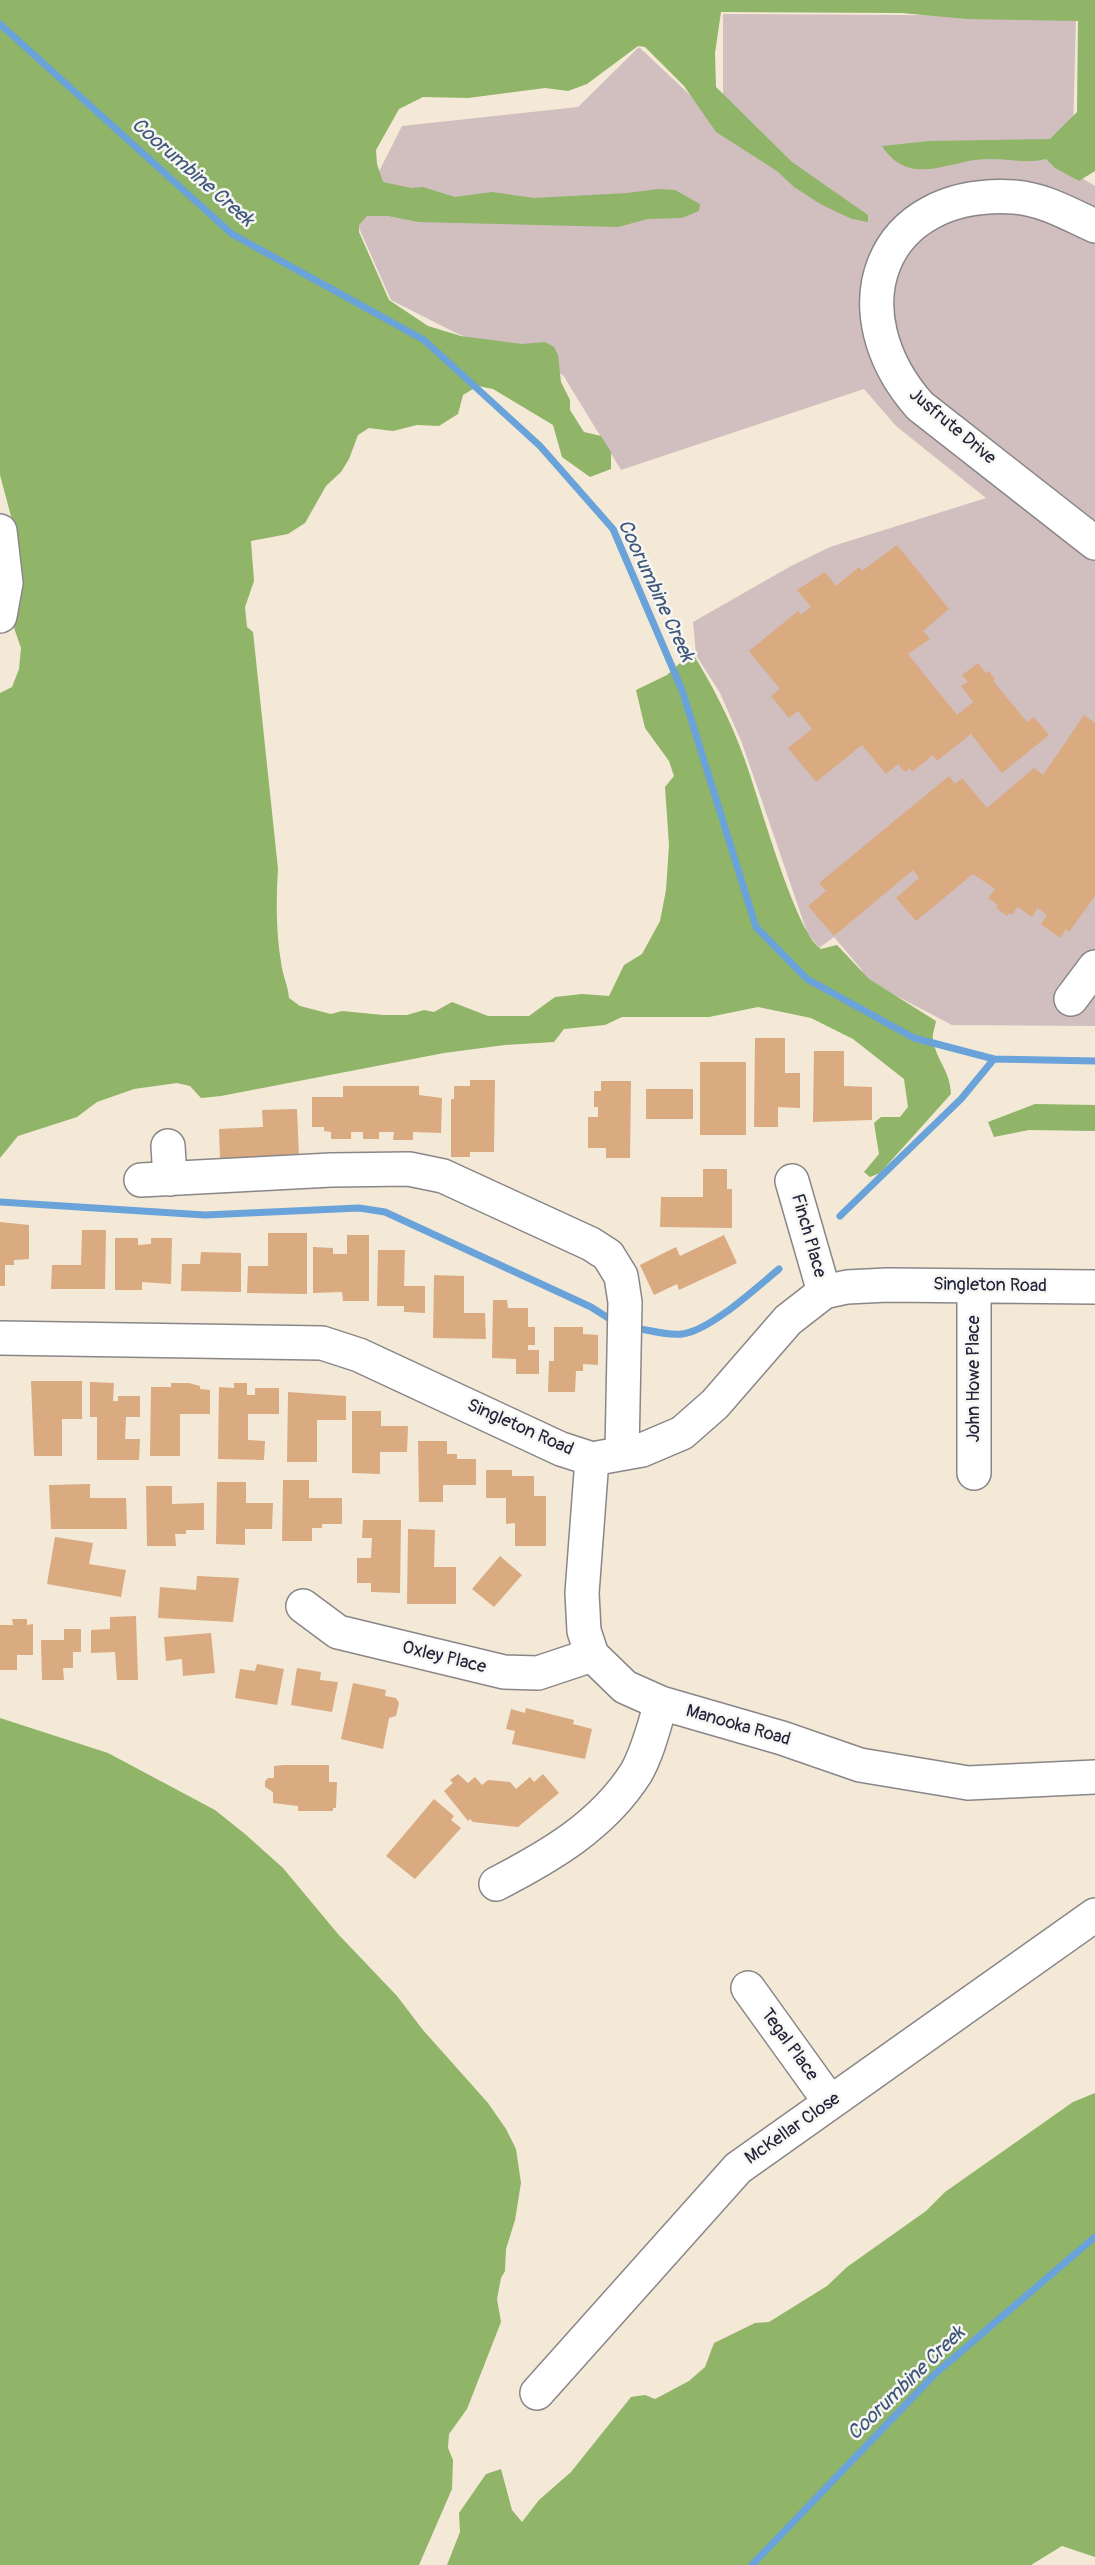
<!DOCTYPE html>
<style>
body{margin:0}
canvas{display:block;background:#f3e9d6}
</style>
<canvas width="1095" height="2565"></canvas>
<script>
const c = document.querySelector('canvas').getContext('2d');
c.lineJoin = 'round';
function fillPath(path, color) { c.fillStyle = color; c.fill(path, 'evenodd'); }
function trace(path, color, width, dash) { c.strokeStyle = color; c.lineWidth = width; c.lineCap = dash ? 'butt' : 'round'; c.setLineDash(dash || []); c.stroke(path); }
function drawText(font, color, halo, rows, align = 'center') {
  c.font = font + ' Pangolin,sans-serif'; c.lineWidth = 5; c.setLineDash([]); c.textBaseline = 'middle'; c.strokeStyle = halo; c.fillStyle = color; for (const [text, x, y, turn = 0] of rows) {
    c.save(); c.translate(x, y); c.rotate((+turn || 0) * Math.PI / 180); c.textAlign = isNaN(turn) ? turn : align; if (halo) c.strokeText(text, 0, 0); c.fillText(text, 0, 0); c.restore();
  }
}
fillPath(new Path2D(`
 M 723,14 L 1076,16 L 1072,172 L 1095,186 L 1095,1026 L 952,1025 L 866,980 L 861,969 L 834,937 L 819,948 L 807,932 L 742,743 L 720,693 L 696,655 L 693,622 L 791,566 L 830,547 L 986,498 L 896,426 L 864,389 L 621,470 L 563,375 L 456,333 L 391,300 L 355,219 L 402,126 L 578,107 L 639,47 L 723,126 Z`), '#d1bfbf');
fillPath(new Path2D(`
 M 0,0 L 1095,0 L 1095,171 L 1079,181 L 1055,168 L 1046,159 C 1026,164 1010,159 990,159 C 951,158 911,190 882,146 L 929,141 L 1050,139 L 1077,112 L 1078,21 L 967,19 L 901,13 L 721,12 L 715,53 L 716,87 L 792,162 L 868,215 L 868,222 L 852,219 L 822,205 L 794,187 L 777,171 L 716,132 L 684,86 L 645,47 L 638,46 L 587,84 L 568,91 L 545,88 L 468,98 L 423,97 L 399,109 L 376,150 L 377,164 L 383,182 L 411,188 L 423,187 L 455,197 L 492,192 L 534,198 L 627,193 L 658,189 L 675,190 L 700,204 L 699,211 L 682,218 L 648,219 L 618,227 L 419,222 L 388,216 L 367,216 L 359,225 L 359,232 L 389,300 L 428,326 L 461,336 L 522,344 L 545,342 L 554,347 L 558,355 L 561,382 L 570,400 L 570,410 L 584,432 L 601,436 L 611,452 L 611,469 L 590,477 L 562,457 L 553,425 L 493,389 L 478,386 L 463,395 L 458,414 L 439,426 L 417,425 L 393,431 L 369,428 L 358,435 L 349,459 L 341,472 L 326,486 L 305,523 L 288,534 L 251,541 L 254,581 L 245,607 L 247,627 L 253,632 L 278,869 C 276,899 276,932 281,962 C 282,974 288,985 289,998 L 300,1006 L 331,1014 L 342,1011 L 383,1015 L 407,1015 L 424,1010 L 434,1012 L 452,1002 L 488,1016 L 529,1016 L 555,997 L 582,994 L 609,996 L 624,965 L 642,954 L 660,921 L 666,890 L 669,845 L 665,787 L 674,776 L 669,761 L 645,728 L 636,690 L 667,675 L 692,652 C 712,685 730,719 743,755 C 758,793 794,931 821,949 L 837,945 L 869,979 L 936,1021 C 935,1027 932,1035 933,1040 C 937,1062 950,1070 951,1094 L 880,1173 L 870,1177 L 864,1172 L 879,1154 L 874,1123 L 881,1117 L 900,1117 L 908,1107 L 904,1079 L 853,1039 L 811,1018 L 758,1007 L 709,1017 L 622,1017 L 605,1025 L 564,1029 L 554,1042 L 505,1045 L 444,1053 L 221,1096 L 201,1098 L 190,1086 L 177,1083 L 134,1089 L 97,1102 L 77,1117 L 18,1136 L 0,1158 L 0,693 L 12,687 L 19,669 L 21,648 L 13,625 L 17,576 L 12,520 L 0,475 Z
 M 1035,1104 L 1095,1105 L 1095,1131 L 1029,1130 L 994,1137 L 988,1122 Z
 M 0,1718 L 108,1753 L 215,1810 L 245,1834 L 283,1868 L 338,1934 L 397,1996 L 423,2030 L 488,2103 L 506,2129 L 516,2149 L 521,2183 L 515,2220 L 506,2249 L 505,2271 L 501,2278 L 497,2299 L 501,2322 L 467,2409 L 449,2434 L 448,2448 L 453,2460 L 452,2489 L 419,2565 L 0,2565 Z
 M 1095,2093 L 1095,2557 L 1062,2546 L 1031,2565 L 447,2565 L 460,2532 L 459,2513 L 486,2474 L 501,2469 L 512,2510 L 522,2522 L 539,2500 L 571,2472 L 631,2397 L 645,2395 L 655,2399 L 689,2381 L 705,2367 L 714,2343 L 755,2323 L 769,2322 L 827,2286 L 847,2267 L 926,2211 L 945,2192 L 1073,2102 Z`), '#90b468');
trace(new Path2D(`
 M 0,24 L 232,234 L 424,340 L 540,446 L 613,529 L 682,690 L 756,927 L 807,979 L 914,1038 L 994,1059 L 1095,1061
 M 0,1202 L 205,1215 L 359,1208 L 385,1212 L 591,1307 L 613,1321
 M 840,1216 L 961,1099 L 994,1059
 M 635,1328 C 649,1330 668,1336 682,1334 C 710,1331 757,1287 779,1269
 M 752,2565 L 936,2373 L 1095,2237`), '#6aa3d9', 7);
fillPath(new Path2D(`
 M 897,545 L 949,609 L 923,631 L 930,639 L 908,654 L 957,715 L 973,702 L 961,686 L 968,682 L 962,675 L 978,663 L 986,673 L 989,671 L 995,679 L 993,681 L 1027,722 L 1034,717 L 1049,735 L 1002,773 L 971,734 L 937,761 L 933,755 L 912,772 L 910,768 L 905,772 L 898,764 L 886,774 L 862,745 L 816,782 L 788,748 L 812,729 L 798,711 L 789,718 L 771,696 L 780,689 L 749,651 L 798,611 L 801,615 L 811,607 L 797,590 L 825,572 L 836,586 L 859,567 L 862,571 Z
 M 1084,715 L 1095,723 L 1095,896 L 1069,932 L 1066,929 L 1060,938 L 1041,924 L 1047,915 L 1038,908 L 1032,917 L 1018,907 L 1012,915 L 1009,913 L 1007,916 L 996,908 L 998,905 L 988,898 L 995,889 L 973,874 L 916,921 L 896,898 L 919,878 L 913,870 L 834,936 L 808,906 L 826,891 L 819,883 L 949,776 L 955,784 L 962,778 L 987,808 L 1034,768 L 1043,775 Z
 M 755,1038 L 785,1038 L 785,1073 L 800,1073 L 800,1108 L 778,1107 L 778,1127 L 754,1127 Z
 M 814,1051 L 844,1051 L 844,1086 L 872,1087 L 872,1120 L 813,1122 Z
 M 700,1062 L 746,1062 L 746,1135 L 700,1135 Z
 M 470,1080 L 495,1080 L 494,1152 L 470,1152 L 470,1157 L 451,1157 L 451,1099 L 454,1099 L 454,1086 L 470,1086 Z
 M 601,1081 L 631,1081 L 630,1158 L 606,1158 L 606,1148 L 588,1148 L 588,1117 L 598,1117 L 598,1107 L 594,1107 L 594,1091 L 601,1091 Z
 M 343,1086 L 419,1086 L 419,1095 L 442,1098 L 441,1133 L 413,1132 L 413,1140 L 393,1140 L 394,1132 L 379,1132 L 379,1139 L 363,1139 L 363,1132 L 351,1132 L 351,1139 L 331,1139 L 331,1132 L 324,1131 L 324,1127 L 312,1127 L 312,1097 L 343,1097 Z
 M 646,1089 L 693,1089 L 693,1119 L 646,1119 Z
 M 297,1109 L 299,1157 L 220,1160 L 219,1129 L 263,1127 L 262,1110 Z
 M 703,1169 L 727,1169 L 727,1189 L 732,1189 L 732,1228 L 660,1227 L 661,1197 L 703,1197 Z
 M 0,1222 L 29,1225 L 29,1259 L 14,1260 L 14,1265 L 5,1265 L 5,1286 L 0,1286 Z
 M 82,1230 L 106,1230 L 105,1289 L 51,1289 L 52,1265 L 81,1265 Z
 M 268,1233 L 307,1233 L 307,1294 L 247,1293 L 248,1266 L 268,1266 Z
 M 347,1235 L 369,1235 L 369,1301 L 343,1301 L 342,1292 L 313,1293 L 313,1247 L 333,1248 L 333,1254 L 347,1254 Z
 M 724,1235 L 737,1263 L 679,1290 L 677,1284 L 654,1295 L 640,1265 L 676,1247 L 680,1256 Z
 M 115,1238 L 138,1238 L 138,1245 L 151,1244 L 151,1238 L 172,1238 L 171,1284 L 142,1282 L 142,1290 L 115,1290 Z
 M 378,1250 L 405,1250 L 404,1286 L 425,1286 L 425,1313 L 404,1312 L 404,1306 L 377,1306 Z
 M 201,1252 L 241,1253 L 241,1292 L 181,1291 L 182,1264 L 200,1264 Z
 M 434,1275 L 464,1276 L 464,1313 L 485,1313 L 486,1339 L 433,1338 Z
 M 493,1300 L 507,1300 L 508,1308 L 528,1308 L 528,1327 L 535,1327 L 535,1345 L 528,1345 L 528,1350 L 539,1350 L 539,1374 L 516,1374 L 516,1359 L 492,1358 Z
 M 554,1327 L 583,1327 L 583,1334 L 598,1335 L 598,1365 L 583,1364 L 583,1371 L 576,1371 L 575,1392 L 548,1392 L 549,1361 L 554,1361 Z
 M 31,1381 L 82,1381 L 82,1419 L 62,1419 L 62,1456 L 34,1456 Z
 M 90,1382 L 114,1383 L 113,1401 L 118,1401 L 118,1396 L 140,1396 L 140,1417 L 126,1417 L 125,1439 L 140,1439 L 139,1460 L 97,1460 L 97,1417 L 90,1417 Z
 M 171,1383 L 189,1383 L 200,1386 L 200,1389 L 210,1390 L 210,1414 L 180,1414 L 180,1456 L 150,1456 L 151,1387 L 171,1387 Z
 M 234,1383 L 247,1383 L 247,1395 L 255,1395 L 255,1388 L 279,1388 L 279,1414 L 248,1414 L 248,1440 L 265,1441 L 264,1460 L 218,1459 L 219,1387 L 234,1388 Z
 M 288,1392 L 346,1396 L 346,1420 L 317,1420 L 317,1462 L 287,1462 Z
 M 352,1411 L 381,1411 L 381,1426 L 408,1426 L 407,1452 L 380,1452 L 380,1474 L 352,1473 Z
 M 418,1441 L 447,1441 L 447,1454 L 457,1454 L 457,1459 L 476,1459 L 476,1485 L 443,1485 L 443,1502 L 419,1502 Z
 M 486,1470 L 512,1470 L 512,1476 L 534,1476 L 534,1496 L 546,1496 L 546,1546 L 515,1546 L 515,1523 L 506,1524 L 506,1498 L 486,1498 Z
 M 283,1480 L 309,1480 L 309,1498 L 342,1498 L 342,1524 L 322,1524 L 322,1528 L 312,1528 L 312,1541 L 282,1541 Z
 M 217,1482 L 246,1482 L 246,1503 L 273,1503 L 272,1529 L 245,1529 L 245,1545 L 216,1544 Z
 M 90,1484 L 90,1498 L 126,1498 L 127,1529 L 51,1529 L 49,1485 Z
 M 146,1486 L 172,1486 L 172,1504 L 204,1503 L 204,1530 L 186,1530 L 186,1534 L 175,1534 L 176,1546 L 147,1546 Z
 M 363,1520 L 401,1520 L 400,1593 L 371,1592 L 371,1583 L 357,1583 L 357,1558 L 371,1558 L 372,1538 L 362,1538 Z
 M 408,1529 L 435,1530 L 434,1567 L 456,1567 L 456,1604 L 407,1604 Z
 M 55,1537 L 93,1543 L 89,1564 L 126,1570 L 121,1597 L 47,1584 Z
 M 500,1556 L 522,1575 L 494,1607 L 472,1589 Z
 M 197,1576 L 239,1578 L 233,1622 L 158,1618 L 160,1587 L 196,1590 Z
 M 136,1616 L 138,1680 L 117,1680 L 115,1652 L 91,1653 L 91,1630 L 110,1629 L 110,1617 Z
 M 12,1619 L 27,1619 L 27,1625 L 33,1624 L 33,1655 L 17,1655 L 17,1670 L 0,1670 L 0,1625 L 13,1625 Z
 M 64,1629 L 81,1629 L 81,1652 L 73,1652 L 73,1668 L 63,1668 L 64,1680 L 42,1680 L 41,1640 L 64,1640 Z
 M 211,1633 L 215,1673 L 183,1676 L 182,1659 L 166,1661 L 164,1637 Z
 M 257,1664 L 284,1669 L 277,1705 L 235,1698 L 240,1669 L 255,1671 Z
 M 297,1668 L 321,1672 L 320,1680 L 338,1682 L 332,1712 L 291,1705 Z
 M 353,1683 L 386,1690 L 385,1696 L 396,1698 L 399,1703 L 396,1716 L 389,1718 L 383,1749 L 341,1739 Z
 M 526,1708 L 574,1720 L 573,1724 L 592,1729 L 585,1759 L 512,1744 L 515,1731 L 506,1729 L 511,1709 L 525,1713 Z
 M 284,1765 L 329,1765 L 329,1782 L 337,1782 L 336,1808 L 333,1808 L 333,1811 L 298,1811 L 298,1806 L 273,1803 L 273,1792 L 265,1787 L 265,1781 L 268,1778 L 274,1778 L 274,1766 Z
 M 458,1774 L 468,1783 L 475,1777 L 482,1785 L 488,1780 L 510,1782 L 516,1789 L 530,1777 L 534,1782 L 543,1774 L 559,1793 L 518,1827 L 473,1822 L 470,1819 L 468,1821 L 444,1791 L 453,1783 L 450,1780 Z
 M 434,1799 L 454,1816 L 451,1820 L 461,1828 L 415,1879 L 386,1856 Z`), '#daaa81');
const minor = new Path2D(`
 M 1095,226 C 1069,214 1043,199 1014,197 C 878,189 836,311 920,406 L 1095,543
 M 1071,999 L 1095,967
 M 168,1146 L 170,1179
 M 141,1180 L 331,1170 L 409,1169 L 443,1176 L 591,1244 L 608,1255 L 621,1276 L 625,1302 L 622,1453
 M 792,1181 L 824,1292
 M 0,1338 L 322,1343 L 359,1355 L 561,1449 L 592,1459 L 642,1450 L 682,1433 L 715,1404 L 788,1320 L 824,1292 L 847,1287 L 887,1285 L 1095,1287
 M 592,1459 L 582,1593 L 584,1631 L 592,1655 L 625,1687 L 661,1703 L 782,1738 L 860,1765 L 968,1783 L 1095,1777
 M 974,1473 L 974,1286
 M 303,1606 L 338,1632 L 504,1672 L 538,1673 L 592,1655
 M 496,1884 C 550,1856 602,1826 636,1773 C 648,1752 654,1726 661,1703
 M 748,1988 L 830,2102
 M 537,2393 L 738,2168 L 1095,1915`);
const highway = new Path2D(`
 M 0,531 L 6,583 L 0,616`);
trace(minor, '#8a8688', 36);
trace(highway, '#8a8688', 36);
trace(minor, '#fff', 33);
trace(highway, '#fff', 33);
drawText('18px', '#22223b', '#f6f6f2', [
 ["Jusfrute Drive",952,427,40],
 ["Finch Place",808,1236,74],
 ["Singleton Road",990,1286,1],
 ["John Howe Place",974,1379,-90],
 ["Singleton Road",520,1428,24],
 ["Oxley Place",444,1658,14],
 ["Manooka Road",738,1726,16],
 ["Tegal Place",789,2045,54],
 ["McKellar Close",793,2129,-35]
]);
drawText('italic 20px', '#3f567a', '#f6f6f2', [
 ["Coorumbine Creek",192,173,41],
 ["Coorumbine Creek",655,591,65],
 ["Coorumbine Creek",907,2384,-44]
]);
</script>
